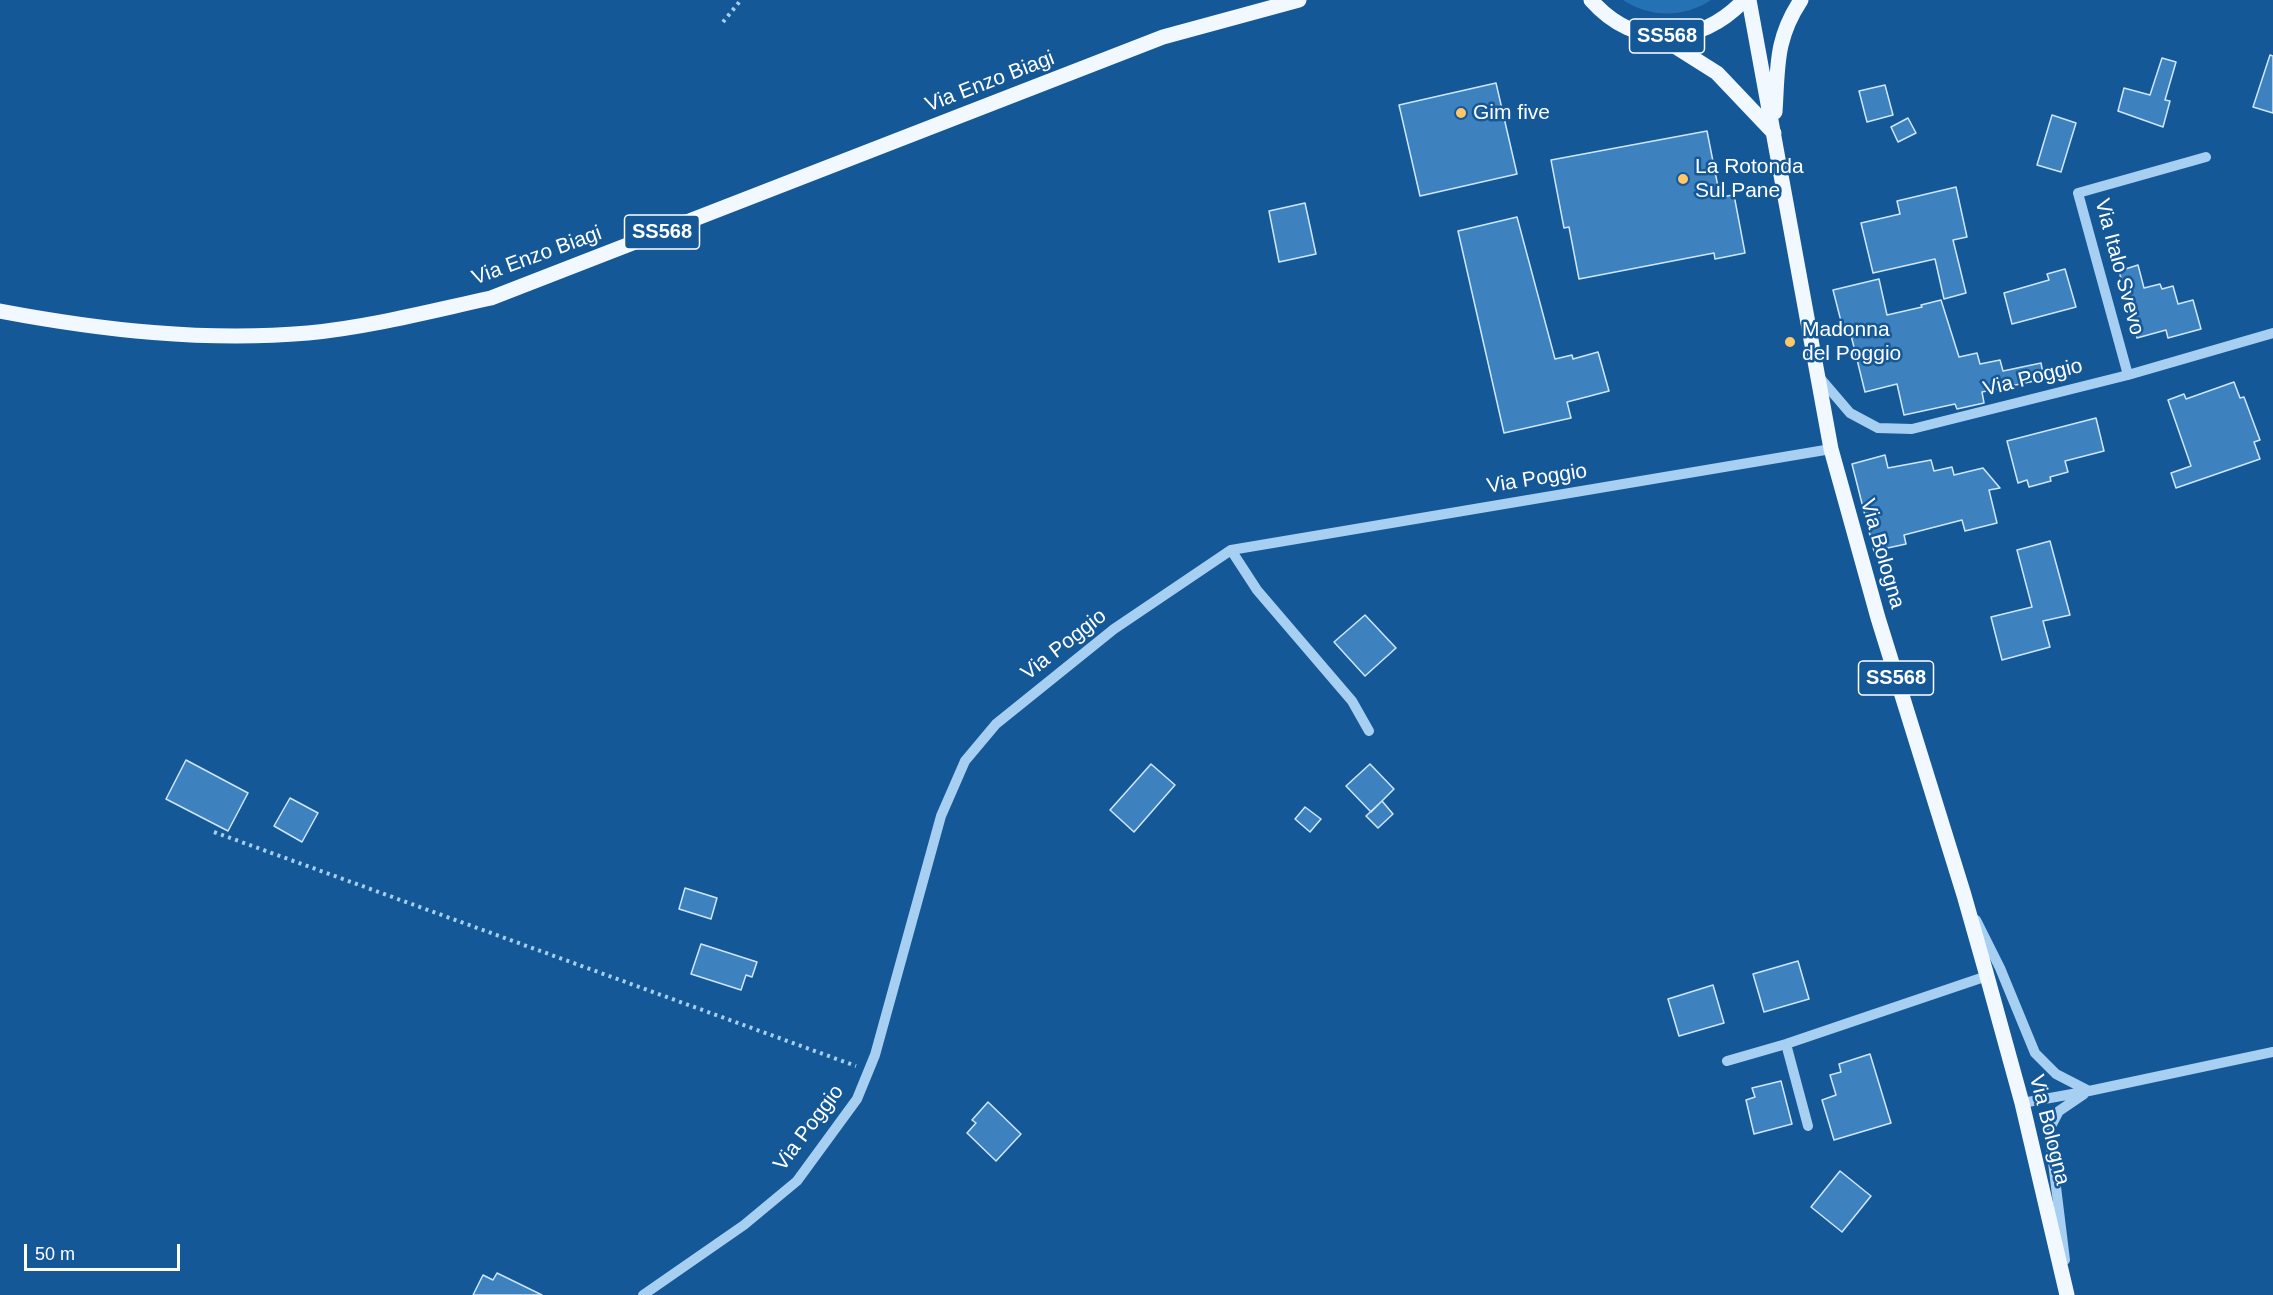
<!DOCTYPE html>
<style>
body{margin:0}
#map{position:relative;width:2273px;height:1295px;overflow:hidden;background:#155897;font-family:Arial,sans-serif}
canvas{display:block}
.scale{position:absolute;left:24px;top:1244px;width:156px;height:27px;box-sizing:border-box;border:3px solid #fff;border-top:0;padding-left:8px;font-size:18px;line-height:21px;white-space:nowrap;color:#fff;-webkit-text-stroke:4px #155897;paint-order:stroke}
</style>
<div id="map">
<canvas width="2273" height="1295"></canvas>
<div class="scale">50 m</div>
</div>
<script>
const c = document.querySelector('canvas').getContext('2d');
c.lineJoin = 'round';
function fillPath(path, color) { c.fillStyle = color; c.fill(path, 'evenodd'); }
function trace(path, color, width, dash) { c.strokeStyle = color; c.lineWidth = width; c.lineCap = dash ? 'butt' : 'round'; c.setLineDash(dash || []); c.stroke(path); }
function drawText(font, color, halo, rows, align = 'center') {
  c.font = font + ' Arial,sans-serif'; c.lineWidth = 5; c.setLineDash([]); c.textBaseline = 'middle'; c.strokeStyle = halo; c.fillStyle = color; for (const [text, x, y, turn = 0] of rows) {
    c.save(); c.translate(x, y); c.rotate((+turn || 0) * Math.PI / 180); c.textAlign = isNaN(turn) ? turn : align; if (halo) c.strokeText(text, 0, 0); c.fillText(text, 0, 0); c.restore();
  }
}
fillPath(new Path2D(`
 M 1623,0 L 1711,0 C 1683,18 1651,18 1623,0 Z`), '#2471b4');
const building = new Path2D(`
 M 2270,55 L 2273,56 L 2273,113 L 2253,107 Z
 M 2162,58 L 2176,62 L 2165,100 L 2170,101 L 2163,127 L 2118,111 L 2124,88 L 2150,95 Z
 M 1496,83 L 1517,174 L 1420,196 L 1399,105 Z
 M 1885,85 L 1893,115 L 1867,122 L 1859,91 Z
 M 2052,115 L 2076,123 L 2061,172 L 2037,165 Z
 M 1908,118 L 1916,133 L 1898,142 L 1891,127 Z
 M 1707,131 L 1720,197 L 1734,195 L 1745,253 L 1715,259 L 1714,253 L 1579,279 L 1569,227 L 1564,228 L 1551,160 Z
 M 1956,187 L 1967,237 L 1953,240 L 1966,293 L 1944,299 L 1935,259 L 1873,273 L 1861,223 L 1900,214 L 1897,201 Z
 M 1305,203 L 1316,254 L 1279,262 L 1269,211 Z
 M 1517,217 L 1555,359 L 1572,355 L 1573,359 L 1598,352 L 1609,391 L 1567,402 L 1571,418 L 1504,433 L 1458,231 Z
 M 2138,265 L 2144,288 L 2160,284 L 2162,289 L 2173,286 L 2178,304 L 2193,300 L 2201,329 L 2168,338 L 2166,330 L 2137,338 L 2119,271 Z
 M 2065,269 L 2076,307 L 2012,324 L 2004,293 L 2049,280 L 2047,274 Z
 M 1879,279 L 1887,315 L 1922,307 L 1921,305 L 1941,300 L 1959,357 L 1977,353 L 1980,364 L 2000,360 L 2003,371 L 2041,363 L 2044,379 L 1982,392 L 1984,403 L 1957,409 L 1955,404 L 1904,415 L 1897,384 L 1865,392 L 1849,327 L 1843,329 L 1833,290 Z
 M 2234,382 L 2240,398 L 2244,397 L 2260,440 L 2254,442 L 2260,459 L 2176,488 L 2171,473 L 2191,466 L 2168,400 L 2184,394 L 2186,399 Z
 M 2096,418 L 2104,451 L 2065,461 L 2068,472 L 2050,477 L 2051,481 L 2029,487 L 2027,480 L 2018,483 L 2007,441 Z
 M 1885,455 L 1888,468 L 1931,460 L 1934,471 L 1952,467 L 1954,475 L 1983,468 L 2000,488 L 1989,490 L 1997,523 L 1965,531 L 1962,520 L 1904,535 L 1906,544 L 1874,551 L 1852,464 Z
 M 2050,541 L 2070,615 L 2043,621 L 2050,647 L 2002,660 L 1991,617 L 2032,607 L 2017,550 Z
 M 1365,615 L 1396,648 L 1365,676 L 1334,642 Z
 M 186,760 L 248,793 L 228,831 L 166,799 Z
 M 1151,764 L 1175,785 L 1134,832 L 1110,810 Z
 M 1370,764 L 1394,789 L 1371,812 L 1346,786 Z
 M 290,798 L 318,813 L 302,842 L 274,826 Z
 M 1382,801 L 1393,814 L 1378,828 L 1366,816 Z
 M 1305,807 L 1321,819 L 1310,832 L 1295,819 Z
 M 685,888 L 717,898 L 711,919 L 679,909 Z
 M 701,944 L 757,962 L 752,977 L 746,975 L 741,990 L 691,974 Z
 M 1798,961 L 1809,999 L 1764,1012 L 1753,974 Z
 M 1713,985 L 1724,1023 L 1679,1036 L 1668,999 Z
 M 1870,1054 L 1891,1123 L 1834,1140 L 1822,1100 L 1836,1095 L 1830,1075 L 1841,1072 L 1839,1064 Z
 M 1781,1081 L 1792,1124 L 1754,1134 L 1746,1100 L 1755,1097 L 1752,1088 Z
 M 988,1102 L 1021,1134 L 996,1161 L 967,1133 L 976,1123 L 972,1120 Z
 M 1840,1171 L 1871,1196 L 1842,1232 L 1811,1207 Z
 M 497,1273 L 542,1295 L 473,1295 L 483,1275 L 493,1280 Z`);
fillPath(building, '#3d82bf');
trace(building, '#cfe7fc', 1.5);
trace(new Path2D(`
 M 723,22 L 741,0
 M 214,832 L 856,1066`), '#a7cff2', 4, [3, 4.5]);
trace(new Path2D(`
 M 2128,375 L 2078,193 L 2206,157
 M 1820,378 L 1850,413 L 1878,428 L 1912,429 L 2128,375 L 2273,333
 M 1231,550 L 1257,590 L 1352,701 L 1369,731
 M 1976,920 L 2000,968 L 2035,1053 L 2056,1074 L 2089,1091
 M 1786,1044 L 1808,1126
 M 1727,1061 L 1786,1044 L 1987,976
 M 2022,1103 L 2089,1091 L 2273,1052
 M 2065,1260 L 2049,1130 L 2059,1111 L 2084,1094
 M 643,1295 L 744,1225 L 797,1181 L 857,1099 L 875,1055 L 941,816 L 965,761 L 996,724 L 1114,629 L 1231,550 L 1831,449`), '#a7cff2', 10);
trace(new Path2D(`
 M 1591,0 C 1635,50 1700,47 1744,0
 M 1749,0 L 1831,449 L 1878,618 L 1964,895 L 1987,976 L 2022,1103 L 2067,1295
 M 1660,37 L 1717,73 L 1774,133
 M 1775,112 C 1778,67 1775,39 1801,0
 M 0,311 C 101,330 205,342 308,333 C 370,327 431,311 491,298 L 1163,37 L 1299,0`), '#f2f8ff', 15);
for (const [x, y, r, color] of [
 [1461,113,6,"#ffc768"],
 [1683,179,6,"#ffc768"],
 [1790,342,6,"#ffc768"]
]) { const dot = new Path2D(); dot.arc(x, y, r, 0, 2 * Math.PI); c.fillStyle = color; c.fill(dot); trace(dot, '#155897', 2); }
for (const [x, y, w] of [
 [1667,36,75],
 [662,232,75],
 [1896,678,75]
]) { const box = new Path2D(); box.roundRect(x - w / 2, y - 17, w, 34, 4.5); c.fillStyle = '#155897'; c.fill(box); trace(box, '#fff', 1.5); }
drawText('bold 20px', '#fff', null, [
 ["SS568",1667,36],
 ["SS568",662,232],
 ["SS568",1896,678]
]);
drawText('21px', '#fff', '#155897', [
 ["Via Enzo Biagi",990,82,-21],
 ["Via Enzo Biagi",537,256,-20],
 ["Via Italo Svevo",2119,267,75],
 ["Via Poggio",2033,378,-14],
 ["Via Poggio",1537,479,-9],
 ["Via Bologna",1882,554,74],
 ["Via Poggio",1064,645,-38],
 ["Via Poggio",809,1128,-53],
 ["Via Bologna",2049,1130,76]
]);
drawText('21px', '#fff', '#155897', [
 ["Gim five",1473,113],
 ["La Rotonda",1695,167],
 ["Sul Pane",1695,191],
 ["Madonna",1802,330],
 ["del Poggio",1802,354]
], 'left');
</script>
